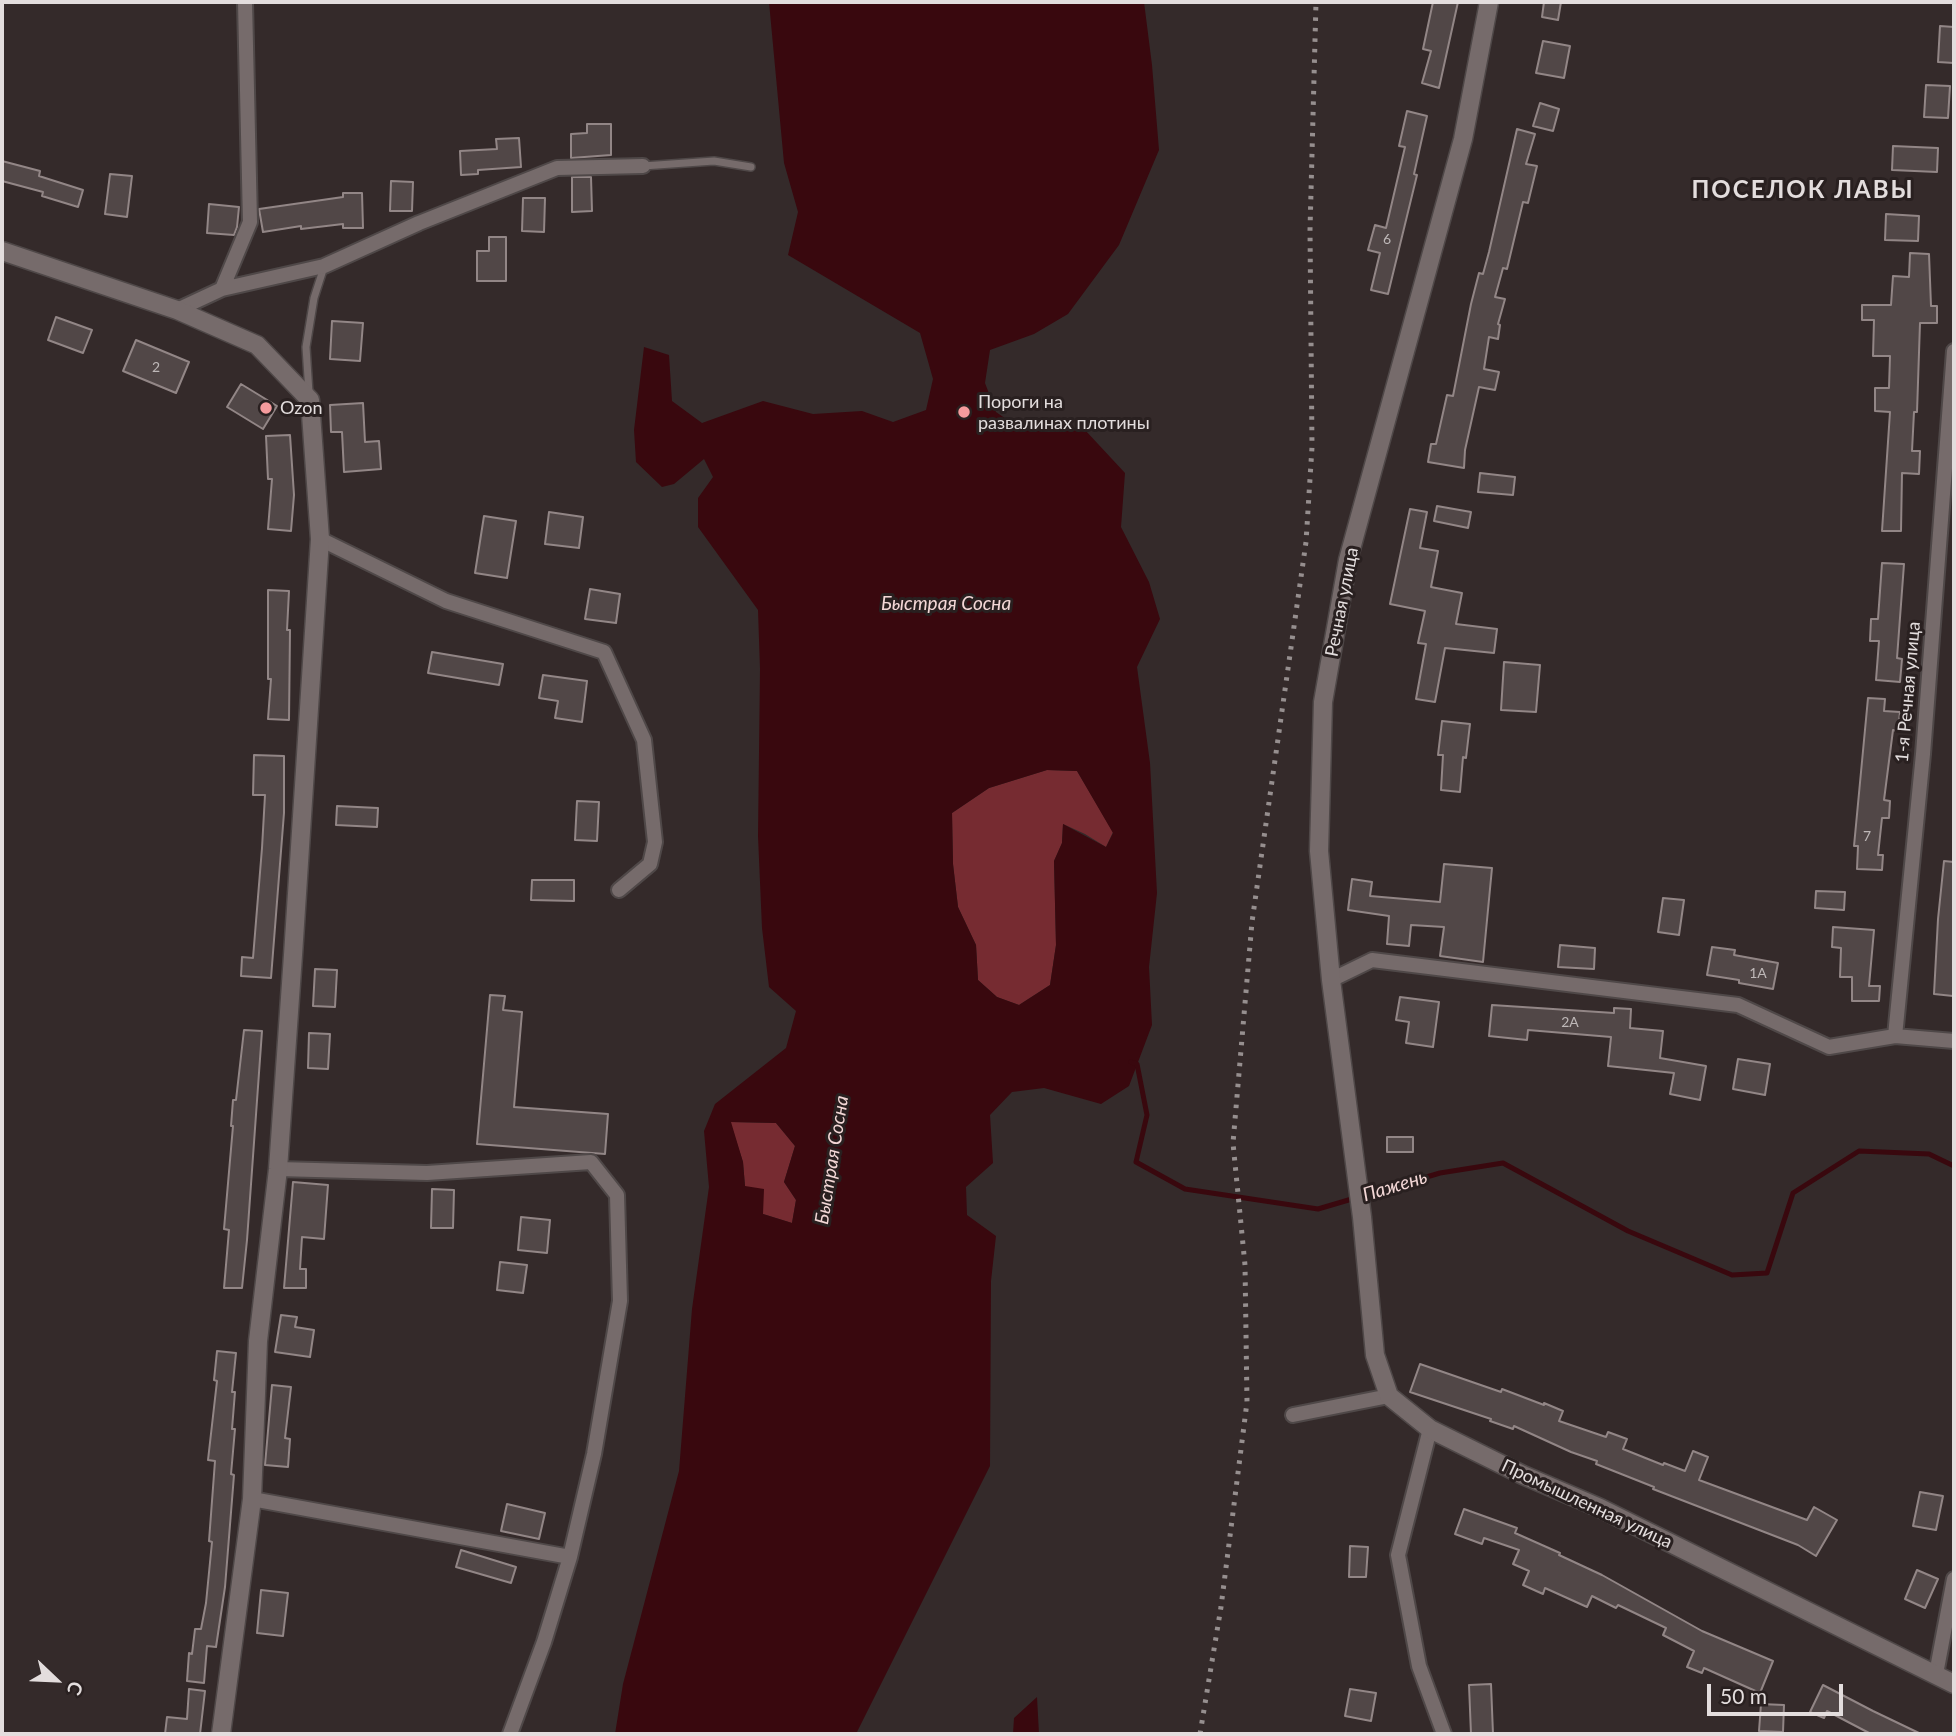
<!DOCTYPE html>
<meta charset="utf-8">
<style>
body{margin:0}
#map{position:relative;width:1956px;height:1736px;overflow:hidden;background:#342a2a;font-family:Lato,sans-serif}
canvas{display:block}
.frame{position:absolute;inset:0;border:4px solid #e3dddd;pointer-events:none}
.north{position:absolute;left:21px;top:1645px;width:70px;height:70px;-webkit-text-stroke:5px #292020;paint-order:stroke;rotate:113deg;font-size:19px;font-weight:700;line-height:28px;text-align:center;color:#e3dddd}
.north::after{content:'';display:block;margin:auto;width:24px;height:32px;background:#e3dddd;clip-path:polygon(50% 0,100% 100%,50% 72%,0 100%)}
.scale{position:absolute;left:1707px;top:1684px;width:136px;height:32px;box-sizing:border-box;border:4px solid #e3dddd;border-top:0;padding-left:9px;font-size:21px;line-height:24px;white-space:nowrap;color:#e3dddd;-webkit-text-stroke:5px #292020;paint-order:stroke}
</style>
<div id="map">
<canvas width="1956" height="1736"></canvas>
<div class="frame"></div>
<div class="north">С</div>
<div class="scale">50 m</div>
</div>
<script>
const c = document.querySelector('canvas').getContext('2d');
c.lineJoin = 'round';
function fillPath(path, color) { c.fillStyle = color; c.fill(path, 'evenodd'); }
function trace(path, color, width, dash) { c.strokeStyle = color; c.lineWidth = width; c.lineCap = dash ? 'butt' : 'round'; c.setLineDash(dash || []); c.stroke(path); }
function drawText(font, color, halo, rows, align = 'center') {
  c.font = font + ' Lato,sans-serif'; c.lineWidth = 6; c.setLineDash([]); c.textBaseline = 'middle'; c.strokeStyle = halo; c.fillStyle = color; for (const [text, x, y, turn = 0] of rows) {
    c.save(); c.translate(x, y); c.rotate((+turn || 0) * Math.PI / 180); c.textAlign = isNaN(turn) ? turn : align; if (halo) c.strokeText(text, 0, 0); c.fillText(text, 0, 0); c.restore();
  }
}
fillPath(new Path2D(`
 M 1047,770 L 1077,771 L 1113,832 L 1106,847 L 1085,834 L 1063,824 L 1062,843 L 1054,861 L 1056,945 L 1050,985 L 1019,1005 L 997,997 L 978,980 L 976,945 L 958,907 L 953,864 L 952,813 L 989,788 Z
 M 730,1122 L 776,1123 L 795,1146 L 784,1182 L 796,1200 L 792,1223 L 763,1214 L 745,1186 L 743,1162 Z`), '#762b31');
fillPath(new Path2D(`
 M 769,2 L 1144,2 L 1152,65 L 1159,150 L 1119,245 L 1068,314 L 1034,334 L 990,350 L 985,383 L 996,412 L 1019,428 L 1048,432 L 1085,430 L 1125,473 L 1121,527 L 1149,582 L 1160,619 L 1137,667 L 1150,763 L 1157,893 L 1149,967 L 1152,1025 L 1129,1086 L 1101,1104 L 1044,1088 L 1012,1092 L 990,1115 L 993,1163 L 966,1187 L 967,1215 L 996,1236 L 991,1281 L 990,1466 L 856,1734 L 615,1734 L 623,1684 L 679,1471 L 692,1309 L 709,1187 L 704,1131 L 715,1104 L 786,1048 L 796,1011 L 769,987 L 762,928 L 758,836 L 760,669 L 758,610 L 698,527 L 698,498 L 713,477 L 704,459 L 674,484 L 662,487 L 636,462 L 634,430 L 644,347 L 669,355 L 672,401 L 702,423 L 763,401 L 813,414 L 862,411 L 893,422 L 926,410 L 933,379 L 920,333 L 788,255 L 798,212 L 784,163 ZM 1047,770 L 1077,771 L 1113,833 L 1106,847 L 1063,824 L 1062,843 L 1054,861 L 1056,945 L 1050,985 L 1019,1005 L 997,997 L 978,980 L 976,945 L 958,907 L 953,864 L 952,813 L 989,788 ZM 731,1122 L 776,1123 L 795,1146 L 784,1182 L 796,1200 L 792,1223 L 763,1214 L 764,1189 L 745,1186 L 743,1162 Z
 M 1037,1697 L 1039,1734 L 1013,1734 L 1014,1718 Z`), '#39080e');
trace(new Path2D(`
 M 1131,1062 L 1137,1064 L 1147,1115 L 1136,1162 L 1185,1189 L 1318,1209 L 1440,1173 L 1503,1163 L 1628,1231 L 1732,1275 L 1767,1273 L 1793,1193 L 1859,1151 L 1929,1154 L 1954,1166`), '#39080e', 5);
const building = new Path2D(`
 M 1433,2 L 1458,2 L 1439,88 L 1422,83 L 1431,51 L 1423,49 Z
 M 1544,2 L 1561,2 L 1558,20 L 1542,17 Z
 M 1940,26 L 1954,27 L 1954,63 L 1938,62 Z
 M 1543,41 L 1570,46 L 1564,78 L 1536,73 Z
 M 1926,85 L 1950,86 L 1948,118 L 1924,117 Z
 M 1540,103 L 1559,109 L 1553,131 L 1533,126 Z
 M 1407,111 L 1427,116 L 1414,174 L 1417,175 L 1388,294 L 1371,290 L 1380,253 L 1368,250 L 1375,225 L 1386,228 L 1405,147 L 1399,146 Z
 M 587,124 L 611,124 L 611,155 L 571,158 L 571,134 L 587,133 Z
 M 1517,129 L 1535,134 L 1526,164 L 1537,166 L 1528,203 L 1523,202 L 1507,269 L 1503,268 L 1495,297 L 1505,299 L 1498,324 L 1500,325 L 1498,339 L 1489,337 L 1484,369 L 1499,372 L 1495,390 L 1479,387 L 1465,450 L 1464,468 L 1428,462 L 1431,444 L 1436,444 L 1447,395 L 1453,396 L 1471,304 L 1479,273 L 1483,274 L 1489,252 Z
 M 519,138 L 521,167 L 478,170 L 478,174 L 461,175 L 460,151 L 497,149 L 496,139 Z
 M 1893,146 L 1938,148 L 1937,172 L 1892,170 Z
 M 2,161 L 40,171 L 39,176 L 83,190 L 78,207 L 42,196 L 43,192 L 2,181 Z
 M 110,174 L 132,176 L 127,217 L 105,214 Z
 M 572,177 L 591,177 L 592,211 L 572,212 Z
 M 391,181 L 413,182 L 412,211 L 390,211 Z
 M 343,193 L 362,193 L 363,228 L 343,228 L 343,224 L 301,229 L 301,226 L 263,232 L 259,209 L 343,197 Z
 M 523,198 L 545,198 L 544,232 L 522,231 Z
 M 209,204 L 239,207 L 237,227 L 234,235 L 207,233 Z
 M 1886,214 L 1919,216 L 1918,241 L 1885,240 Z
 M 489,237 L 506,237 L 506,281 L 477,281 L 477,251 L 489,251 Z
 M 1910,253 L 1929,254 L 1931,306 L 1937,306 L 1937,323 L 1920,323 L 1917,412 L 1914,412 L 1912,451 L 1920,451 L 1919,474 L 1902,473 L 1901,531 L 1882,531 L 1890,412 L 1875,411 L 1875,388 L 1889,388 L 1890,356 L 1873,356 L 1874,320 L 1862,320 L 1862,305 L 1891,305 L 1893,276 L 1909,277 Z
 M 56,317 L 92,330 L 83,353 L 48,340 Z
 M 332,321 L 363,323 L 360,361 L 330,359 Z
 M 136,340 L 189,362 L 176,393 L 123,371 Z
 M 241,384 L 277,406 L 263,429 L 227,407 Z
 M 363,403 L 365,442 L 379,441 L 381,469 L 344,472 L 342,432 L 331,432 L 330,405 Z
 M 290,435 L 294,495 L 291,531 L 268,529 L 272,479 L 268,479 L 266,436 Z
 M 1480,473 L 1515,477 L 1513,495 L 1478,492 Z
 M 1437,506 L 1471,512 L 1468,528 L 1434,521 Z
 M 1410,509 L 1427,512 L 1420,548 L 1438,551 L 1431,587 L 1462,593 L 1456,624 L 1497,629 L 1494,653 L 1445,648 L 1435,702 L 1416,699 L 1426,644 L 1418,643 L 1425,611 L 1390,604 Z
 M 549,512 L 583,517 L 579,548 L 545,544 Z
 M 484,516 L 516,521 L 507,578 L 475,573 Z
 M 1882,563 L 1904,564 L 1897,658 L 1902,659 L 1900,682 L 1876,680 L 1879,641 L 1870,641 L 1871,619 L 1878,619 Z
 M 590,589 L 620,594 L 616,623 L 585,619 Z
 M 268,590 L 289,591 L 287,630 L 290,630 L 289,720 L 268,719 L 271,679 L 268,679 Z
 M 432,652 L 503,664 L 499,685 L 428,673 Z
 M 1504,662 L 1540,665 L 1536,712 L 1501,710 Z
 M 543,675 L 587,681 L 582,722 L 555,718 L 558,701 L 539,698 Z
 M 1868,698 L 1885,699 L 1884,711 L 1900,712 L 1898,731 L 1893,730 L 1884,800 L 1890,801 L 1889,818 L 1882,818 L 1878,855 L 1883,855 L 1882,870 L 1857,869 L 1858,846 L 1854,846 Z
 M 1442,721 L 1470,724 L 1466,758 L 1463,757 L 1460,792 L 1441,790 L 1443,755 L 1438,755 Z
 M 254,755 L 284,756 L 284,813 L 271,978 L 241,976 L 242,957 L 253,958 L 262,848 L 265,795 L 253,795 Z
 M 577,801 L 599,802 L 597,841 L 575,840 Z
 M 337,806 L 378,808 L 377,827 L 336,825 Z
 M 1944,861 L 1954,862 L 1953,996 L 1934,994 L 1938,919 Z
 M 1444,864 L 1492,868 L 1483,962 L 1440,956 L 1444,927 L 1411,925 L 1409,946 L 1387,944 L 1389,916 L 1348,910 L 1352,879 L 1372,882 L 1370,896 L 1440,902 Z
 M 532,880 L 574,880 L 574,901 L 531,900 Z
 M 1816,891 L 1845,892 L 1844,910 L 1815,908 Z
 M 1663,898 L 1684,900 L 1679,935 L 1658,932 Z
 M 1833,927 L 1874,930 L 1869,986 L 1880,986 L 1879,1001 L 1852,1001 L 1852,977 L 1840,977 L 1841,948 L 1832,947 Z
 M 1560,945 L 1595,948 L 1594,969 L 1558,967 Z
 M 1712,947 L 1735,950 L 1734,955 L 1778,963 L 1773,989 L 1739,983 L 1739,980 L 1707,975 Z
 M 315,969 L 337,970 L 335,1007 L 313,1006 Z
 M 490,995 L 505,996 L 503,1010 L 522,1012 L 514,1107 L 608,1114 L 605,1154 L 477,1144 Z
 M 1400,997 L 1439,1002 L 1433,1047 L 1406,1043 L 1409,1022 L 1396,1020 Z
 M 1492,1005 L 1614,1013 L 1614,1008 L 1631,1009 L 1630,1028 L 1663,1031 L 1660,1058 L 1706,1066 L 1700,1100 L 1670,1094 L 1674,1073 L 1608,1066 L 1611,1037 L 1528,1030 L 1527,1040 L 1489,1036 Z
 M 244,1030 L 262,1031 L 247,1240 L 242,1288 L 224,1288 L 229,1230 L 224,1229 L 233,1126 L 231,1126 L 233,1100 L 236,1100 Z
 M 309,1033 L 330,1034 L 328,1069 L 308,1068 Z
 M 1738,1059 L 1770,1064 L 1765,1095 L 1733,1089 Z
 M 1387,1137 L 1413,1137 L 1413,1152 L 1387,1152 Z
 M 293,1182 L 328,1185 L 324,1239 L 302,1237 L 300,1269 L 306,1269 L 306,1288 L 284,1288 Z
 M 432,1189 L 454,1190 L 453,1228 L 431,1228 Z
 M 521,1217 L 550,1220 L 547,1253 L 518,1250 Z
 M 500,1262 L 527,1265 L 523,1293 L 497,1290 Z
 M 281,1315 L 297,1317 L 295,1327 L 314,1330 L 310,1357 L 275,1352 Z
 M 217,1351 L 236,1353 L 232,1392 L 235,1392 L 232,1429 L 235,1429 L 231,1474 L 234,1475 L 225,1587 L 216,1647 L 207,1646 L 204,1683 L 187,1681 L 189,1653 L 192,1654 L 195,1629 L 201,1629 L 206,1603 L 212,1542 L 209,1541 L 215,1461 L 208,1460 L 217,1381 L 214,1380 Z
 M 1420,1364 L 1501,1392 L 1502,1389 L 1544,1405 L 1544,1403 L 1563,1411 L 1559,1421 L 1606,1437 L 1608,1432 L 1627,1439 L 1623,1449 L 1663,1465 L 1664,1463 L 1685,1471 L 1693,1451 L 1708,1457 L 1699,1480 L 1807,1520 L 1814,1507 L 1837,1520 L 1816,1556 L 1798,1545 L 1653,1489 L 1654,1487 L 1596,1464 L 1597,1461 L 1571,1452 L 1514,1426 L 1513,1429 L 1490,1421 L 1491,1419 L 1410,1392 Z
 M 272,1385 L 291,1387 L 285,1438 L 290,1439 L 288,1467 L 265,1465 Z
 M 1920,1492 L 1943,1496 L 1936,1530 L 1913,1526 Z
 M 507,1504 L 545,1513 L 539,1539 L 501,1531 Z
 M 1464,1509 L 1517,1528 L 1515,1533 L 1560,1553 L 1559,1555 L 1602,1575 L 1702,1631 L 1773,1661 L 1760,1693 L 1704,1668 L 1702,1673 L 1687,1667 L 1694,1651 L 1663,1635 L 1666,1628 L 1618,1605 L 1616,1608 L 1592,1596 L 1587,1607 L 1545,1588 L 1543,1594 L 1523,1585 L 1529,1571 L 1513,1564 L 1519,1550 L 1484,1538 L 1482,1544 L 1455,1534 Z
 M 1350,1546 L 1368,1547 L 1366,1577 L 1349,1577 Z
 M 461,1550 L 516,1567 L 511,1583 L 456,1567 Z
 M 1917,1570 L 1938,1579 L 1925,1608 L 1905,1599 Z
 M 261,1590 L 288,1593 L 283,1636 L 257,1633 Z
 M 1491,1684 L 1493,1734 L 1471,1734 L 1469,1685 Z
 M 1823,1685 L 1873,1711 L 1921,1734 L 1871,1734 L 1827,1711 L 1824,1718 L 1810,1712 Z
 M 189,1689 L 205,1691 L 200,1734 L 165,1734 L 167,1717 L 187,1719 Z
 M 1350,1689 L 1376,1693 L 1371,1721 L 1345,1716 Z
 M 1761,1704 L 1784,1705 L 1783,1732 L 1759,1731 Z`);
fillPath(building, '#514747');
trace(building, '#928686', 2);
const lane = new Path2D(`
 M 643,166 L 714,161 L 751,167
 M 309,393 L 306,347 L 314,298 L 324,267`);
const street = new Path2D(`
 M 222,289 L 250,222 L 245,2
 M 177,310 L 222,289 L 324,266 L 419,223 L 557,168 L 643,166
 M 320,539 L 446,601 L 604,652 L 644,740 L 655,842 L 650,864 L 619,890
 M 1331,980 L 1372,960 L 1738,1005 L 1829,1047 L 1895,1036 L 1954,1041
 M 1895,1036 L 1923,754 L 1954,351
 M 278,1169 L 427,1173 L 591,1162 L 617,1195 L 620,1301 L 594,1454 L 570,1557 L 544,1642 L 510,1734
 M 1293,1415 L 1389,1396
 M 1430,1429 L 1398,1555 L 1419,1666 L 1444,1734
 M 252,1499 L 570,1557
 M 1936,1674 L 1954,1579`);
const secondary = new Path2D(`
 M 1489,2 L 1463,139 L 1348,560 L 1323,702 L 1319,851 L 1331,980 L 1362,1217 L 1375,1355 L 1389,1396 L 1430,1429 L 1523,1475 L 1600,1508 L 1954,1684
 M 2,251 L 177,310 L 257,345 L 310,400 L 320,539 L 293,955 L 278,1169 L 258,1341 L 252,1499 L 221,1734`);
trace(lane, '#4f4848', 10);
trace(street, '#4f4848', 18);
trace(secondary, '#4f4848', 21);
trace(lane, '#766b6b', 7);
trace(street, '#766b6b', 14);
trace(secondary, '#766b6b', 18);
trace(new Path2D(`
 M 1200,1734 L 1221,1607 L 1247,1402 L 1245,1265 L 1233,1143 L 1252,922 L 1306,542 L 1312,447 L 1310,230 L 1316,2`), '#968f8f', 5, [3.5, 7]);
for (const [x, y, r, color] of [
 [266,408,7,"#f59b9d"],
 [964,412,7,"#f59b9d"]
]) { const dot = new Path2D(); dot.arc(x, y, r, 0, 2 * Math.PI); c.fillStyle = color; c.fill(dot); trace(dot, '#292020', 2.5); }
drawText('14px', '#beb8b8', null, [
 ["6",1387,239],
 ["2",156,367],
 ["7",1867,836],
 ["1А",1758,973],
 ["2А",1570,1022]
]);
drawText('18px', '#e3dddd', '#292020', [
 ["Пороги на",978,402],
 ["развалинах плотины",978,423],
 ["Ozon",280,408]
], 'left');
drawText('18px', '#e3dddd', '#292020', [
 ["Речная улица",1342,602,-79],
 ["1-я Речная улица",1908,692,-85],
 ["Промышленная улица",1587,1504,25]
]);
drawText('italic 19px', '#f3d7d6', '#292020', [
 ["Быстрая Сосна",946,604],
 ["Быстрая Сосна",832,1160,-81],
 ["Пажень",1395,1186,-17]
]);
c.letterSpacing = '2px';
drawText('bold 24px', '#e3dddd', '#292020', [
 ["ПОСЕЛОК ЛАВЫ",1803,190]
]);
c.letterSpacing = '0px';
</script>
